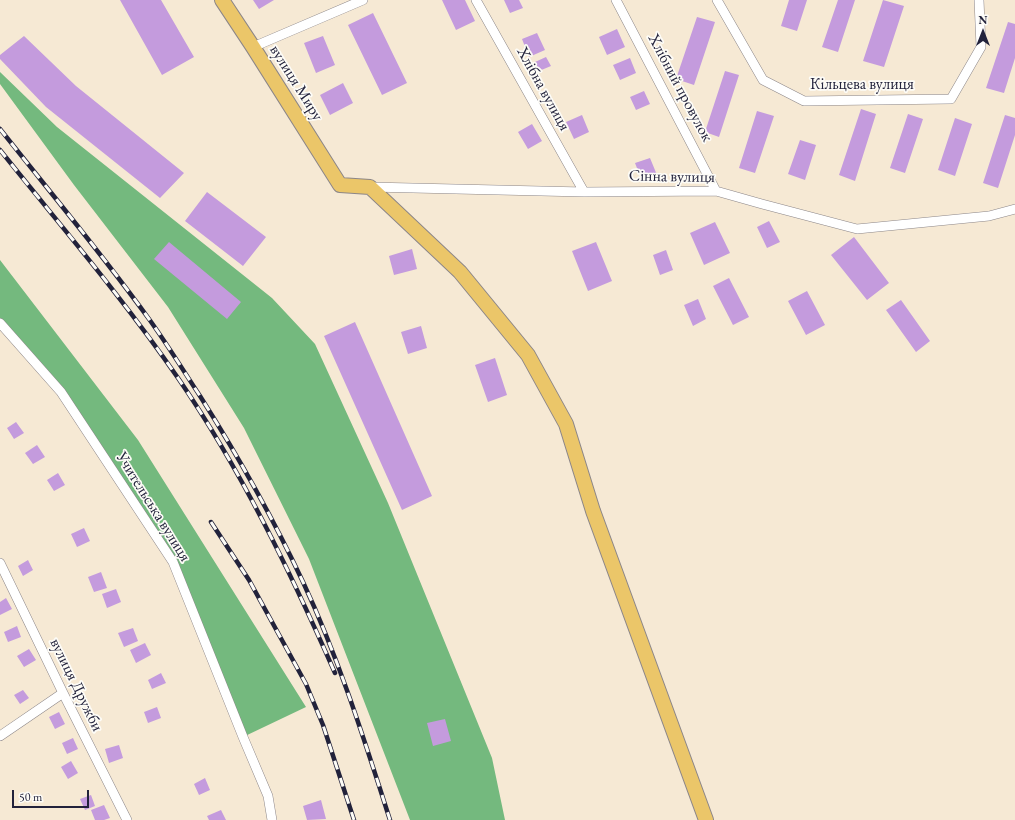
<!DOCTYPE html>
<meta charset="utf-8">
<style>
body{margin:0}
#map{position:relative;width:1015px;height:820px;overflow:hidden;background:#f6e9d4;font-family:"EB Garamond",serif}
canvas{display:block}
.north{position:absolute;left:963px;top:12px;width:40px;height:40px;-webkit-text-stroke:3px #fdfcf7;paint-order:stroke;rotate:0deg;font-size:11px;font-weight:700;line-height:16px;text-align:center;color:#22223b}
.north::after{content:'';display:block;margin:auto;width:14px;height:18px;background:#22223b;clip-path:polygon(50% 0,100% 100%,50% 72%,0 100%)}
.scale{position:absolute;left:12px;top:790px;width:77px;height:18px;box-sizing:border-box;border:2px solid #22223b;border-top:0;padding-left:5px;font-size:12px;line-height:14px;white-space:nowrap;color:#22223b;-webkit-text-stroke:3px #fdfcf7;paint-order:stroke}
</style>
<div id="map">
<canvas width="1015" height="820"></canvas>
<div class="north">N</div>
<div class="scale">50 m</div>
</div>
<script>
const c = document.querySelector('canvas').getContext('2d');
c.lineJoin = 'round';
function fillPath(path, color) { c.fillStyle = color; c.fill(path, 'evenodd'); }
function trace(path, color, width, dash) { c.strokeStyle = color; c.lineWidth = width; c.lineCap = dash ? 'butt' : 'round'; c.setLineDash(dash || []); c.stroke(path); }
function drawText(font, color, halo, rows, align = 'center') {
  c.font = font + ' "EB Garamond",serif'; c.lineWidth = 3.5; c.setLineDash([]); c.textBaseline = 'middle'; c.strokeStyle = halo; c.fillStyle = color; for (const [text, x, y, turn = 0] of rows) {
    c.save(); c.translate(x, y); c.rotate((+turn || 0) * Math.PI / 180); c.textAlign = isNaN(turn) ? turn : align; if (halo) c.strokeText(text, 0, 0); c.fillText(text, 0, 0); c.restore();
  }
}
fillPath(new Path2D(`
 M 0,72 L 57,127 L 272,298 L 315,344 L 388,503 L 492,758 L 505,820 L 410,820 L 309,559 L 244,428 L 168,307 L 74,185 L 0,84 Z
 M 0,260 L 138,440 L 306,707 L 243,737 L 173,562 L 61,392 L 0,323 Z`), '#74b97e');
fillPath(new Path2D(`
 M 120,0 L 161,0 L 194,57 L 162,75 Z
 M 253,0 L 274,0 L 259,9 Z
 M 442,0 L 465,0 L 475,21 L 456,30 Z
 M 504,0 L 519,0 L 523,8 L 510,13 Z
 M 789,0 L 807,0 L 797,31 L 781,26 Z
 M 838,0 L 855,0 L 838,52 L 822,47 Z
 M 883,0 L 904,6 L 884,67 L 863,61 Z
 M 373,13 L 407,83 L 382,95 L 348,25 Z
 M 697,17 L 715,22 L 694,85 L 676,79 Z
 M 1008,22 L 1015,24 L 1015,58 L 1004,93 L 986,88 Z
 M 617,29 L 625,47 L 607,55 L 599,37 Z
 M 537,33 L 545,50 L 529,57 L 522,39 Z
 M 24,36 L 76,86 L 184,173 L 160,198 L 46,107 L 0,59 L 0,55 Z
 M 323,36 L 335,65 L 316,73 L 304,43 Z
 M 546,57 L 551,66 L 539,71 L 535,62 Z
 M 630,58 L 636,73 L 620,80 L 613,65 Z
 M 725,71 L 739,75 L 719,137 L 705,132 Z
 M 343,83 L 353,103 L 330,115 L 320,95 Z
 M 644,91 L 650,104 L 636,110 L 630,97 Z
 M 861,109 L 876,114 L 855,181 L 839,175 Z
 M 757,111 L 774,116 L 755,173 L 739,168 Z
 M 908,114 L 923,119 L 905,173 L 890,168 Z
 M 582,115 L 589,132 L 574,139 L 566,122 Z
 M 1005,115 L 1015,118 L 1015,135 L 998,188 L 983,183 Z
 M 955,118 L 972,124 L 955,176 L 938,170 Z
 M 532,124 L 542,141 L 528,149 L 518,132 Z
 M 800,140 L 816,145 L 805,180 L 788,174 Z
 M 650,158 L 657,175 L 642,181 L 635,163 Z
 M 207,192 L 266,237 L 243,266 L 185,221 Z
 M 769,221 L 780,242 L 767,248 L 757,227 Z
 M 715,222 L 730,253 L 704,265 L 690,233 Z
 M 854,237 L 889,283 L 867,300 L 831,255 Z
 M 169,242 L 241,302 L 227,319 L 154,259 Z
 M 596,242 L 612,281 L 588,291 L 572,251 Z
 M 412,249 L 417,269 L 394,275 L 389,256 Z
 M 666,250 L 673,270 L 660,275 L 653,255 Z
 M 729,278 L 749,317 L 733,325 L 713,286 Z
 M 807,291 L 825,325 L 806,335 L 788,301 Z
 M 698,299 L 706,319 L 693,326 L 684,305 Z
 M 901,300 L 930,341 L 916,352 L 886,310 Z
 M 355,322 L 432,496 L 402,510 L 324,336 Z
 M 421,326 L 427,348 L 408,354 L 401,332 Z
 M 495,358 L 507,395 L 488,402 L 475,365 Z
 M 16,422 L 24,433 L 14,439 L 7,428 Z
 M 37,445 L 45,457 L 33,464 L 25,453 Z
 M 58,473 L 65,485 L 54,491 L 47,480 Z
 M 84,528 L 90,541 L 77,547 L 71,534 Z
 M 28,560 L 33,570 L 23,576 L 18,566 Z
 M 101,572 L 107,588 L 94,592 L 88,577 Z
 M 116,589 L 121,602 L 107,608 L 102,594 Z
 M 6,598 L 12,609 L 0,615 L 0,602 Z
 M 17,626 L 21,637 L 8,642 L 4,632 Z
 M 133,628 L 138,641 L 124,647 L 118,633 Z
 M 145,643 L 151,655 L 136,663 L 130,650 Z
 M 29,649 L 36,660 L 24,667 L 17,656 Z
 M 161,673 L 166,683 L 152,689 L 148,680 Z
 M 23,690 L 29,698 L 20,704 L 14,695 Z
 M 157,707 L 161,718 L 148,723 L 144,712 Z
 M 59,712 L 65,724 L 55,729 L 49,717 Z
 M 445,719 L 451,741 L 433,746 L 427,723 Z
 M 73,738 L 78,749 L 67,754 L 62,743 Z
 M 119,745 L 123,758 L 109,763 L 105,749 Z
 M 71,761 L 78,773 L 68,779 L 61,767 Z
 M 205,778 L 210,790 L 199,795 L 194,784 Z
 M 91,795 L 95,806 L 85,810 L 80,799 Z
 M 321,800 L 326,819 L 307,820 L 303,806 Z
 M 104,805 L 110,818 L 104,820 L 95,820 L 91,810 Z
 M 221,810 L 226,820 L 209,820 L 207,816 Z`), '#c49bdd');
const street = new Path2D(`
 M 476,0 L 584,192
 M 616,0 L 716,191
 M 717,0 L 763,80 L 804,101 L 951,99 L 981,47 L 979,0
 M 253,47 L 363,0
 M 370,187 L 584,192 L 716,191 L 762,204 L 857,229 L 989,216 L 1015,209
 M 0,323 L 61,392 L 173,562 L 243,737 L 268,796 L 272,820
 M 0,563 L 63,693 L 127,820
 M 0,736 L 63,693`);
const primary = new Path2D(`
 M 222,0 L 253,47 L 340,185 L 370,187 L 460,272 L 528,355 L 566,424 L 593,511 L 706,820`);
trace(street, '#8c8688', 10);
trace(primary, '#8c8688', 16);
trace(street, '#fff', 9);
trace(primary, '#ebc669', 14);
const rail = new Path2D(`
 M 0,129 C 50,192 102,254 149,319 C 167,344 183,370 200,396 C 238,456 273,518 303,582 C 339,659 364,739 390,820
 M 0,150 C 60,225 123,298 178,378 C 241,470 290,571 335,673
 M 211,522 L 249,580 L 306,684 L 323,725 L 354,820`);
trace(rail, '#22223b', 4.5);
trace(rail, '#fdfcf7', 3, [9]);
drawText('16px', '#22223b', '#fdfcf7', [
 ["вулиця Миру",296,83,58],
 ["Кільцева вулиця",862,85],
 ["Хлібний провулок",680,88,62],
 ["Хлібна вулиця",543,89,61],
 ["Сінна вулиця",672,177,1],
 ["Учительська вулиця",153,507,58],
 ["вулиця Дружби",76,685,64]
]);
</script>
